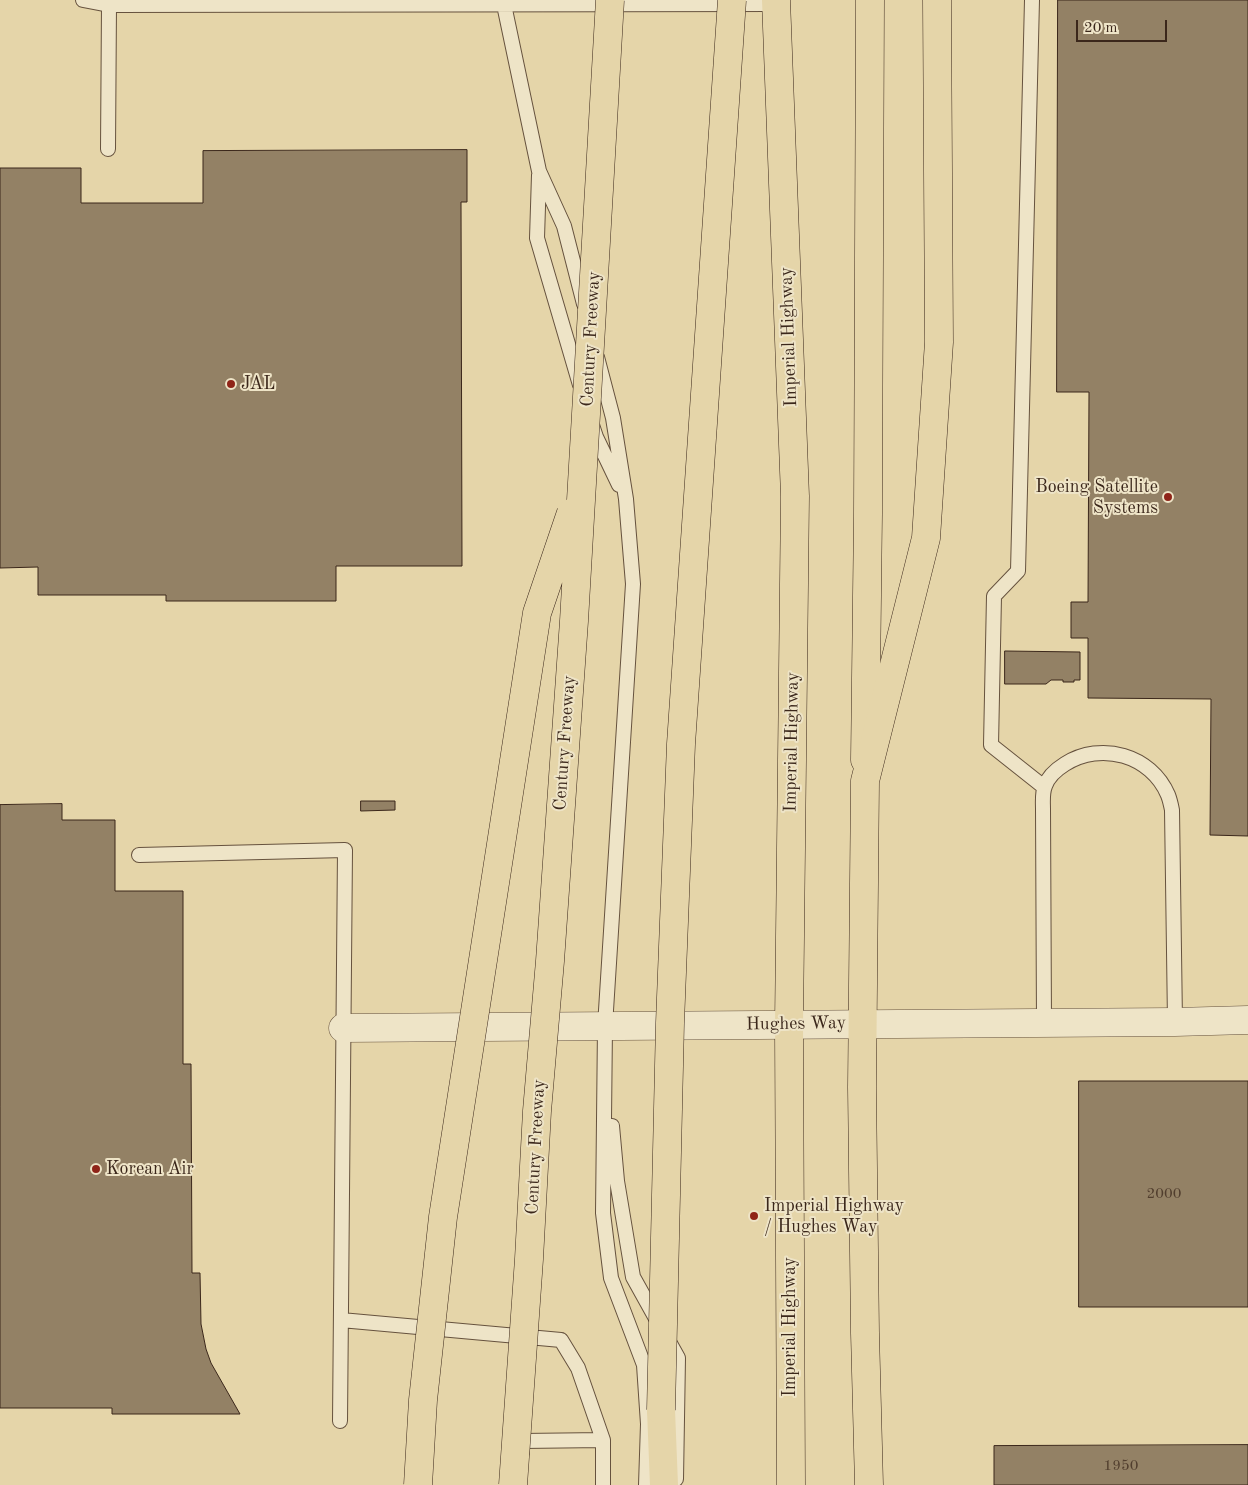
<!DOCTYPE html>
<style>
body{margin:0}
#map{position:relative;width:1248px;height:1485px;overflow:hidden;background:#e5d5a9;font-family:"Old Standard TT",serif}
canvas{display:block}
.scale{position:absolute;left:1076px;top:20px;width:91px;height:22px;box-sizing:border-box;border:2px solid #3b271b;border-top:0;padding-left:6px;font-size:15px;line-height:18px;white-space:nowrap;color:#3b271b;-webkit-text-stroke:4px #eee4c7;paint-order:stroke}
</style>
<div id="map">
<canvas width="1248" height="1485"></canvas>
<div class="scale">20 m</div>
</div>
<script>
const c = document.querySelector('canvas').getContext('2d');
c.lineJoin = 'round';
function fillPath(path, color) { c.fillStyle = color; c.fill(path, 'evenodd'); }
function trace(path, color, width, dash) { c.strokeStyle = color; c.lineWidth = width; c.lineCap = dash ? 'butt' : 'round'; c.setLineDash(dash || []); c.stroke(path); }
function drawText(font, color, halo, rows, align = 'center') {
  c.font = font + ' "Old Standard TT",serif'; c.lineWidth = 4; c.setLineDash([]); c.textBaseline = 'middle'; c.strokeStyle = halo; c.fillStyle = color; for (const [text, x, y, turn = 0] of rows) {
    c.save(); c.translate(x, y); c.rotate((+turn || 0) * Math.PI / 180); c.textAlign = isNaN(turn) ? turn : align; if (halo) c.strokeText(text, 0, 0); c.fillText(text, 0, 0); c.restore();
  }
}
const building = new Path2D(`
 M 1058,0 L 1248,0 L 1248,836 L 1210,835 L 1211,699 L 1088,698 L 1088,638 L 1071,638 L 1071,602 L 1088,602 L 1089,392 L 1057,392 Z
 M 467,150 L 467,202 L 461,202 L 462,566 L 336,566 L 336,601 L 166,601 L 166,595 L 38,595 L 38,567 L 0,568 L 0,168 L 81,168 L 81,203 L 203,203 L 203,151 Z
 M 1005,651 L 1080,652 L 1080,680 L 1074,680 L 1074,682 L 1063,682 L 1063,680 L 1051,680 L 1046,684 L 1005,684 Z
 M 361,801 L 395,801 L 395,810 L 361,811 Z
 M 62,804 L 62,820 L 115,820 L 115,891 L 183,891 L 183,1064 L 191,1064 L 192,1273 L 200,1273 L 201,1324 L 206,1349 L 211,1363 L 240,1414 L 112,1414 L 112,1408 L 0,1408 L 0,805 Z
 M 1079,1081 L 1248,1081 L 1248,1307 L 1079,1307 Z
 M 1248,1445 L 1248,1485 L 994,1485 L 994,1446 Z`);
fillPath(building, '#938165');
trace(building, '#3b271b', 1);
const lane = new Path2D(`
 M 83,0 L 109,5 L 776,4
 M 503,0 L 539,171 L 564,226 L 584,304
 M 1032,0 L 1018,571 L 994,596 L 991,745 L 1044,787
 M 108,149 L 109,5
 M 539,175 L 537,238 L 580,385
 M 597,357 L 613,418 L 626,499 L 633,584 L 605,1026 L 603,1213 L 611,1278 L 644,1365 L 648,1424 L 646,1485
 M 592,425 L 596,437 L 619,485
 M 139,855 L 345,850 L 340,1421
 M 1044,1023 L 1043,809 C 1043,802 1042,793 1045,786 C 1048,777 1057,769 1065,764 C 1101,741 1151,755 1168,795 C 1170,800 1171,805 1172,810 L 1175,1022
 M 612,1126 L 617,1181 L 633,1277 L 678,1358 L 676,1479
 M 341,1320 L 561,1340 L 578,1368 L 603,1440 L 603,1485
 M 522,1452 L 522,1441 L 603,1440`);
const street = new Path2D(`
 M 343,1028 L 1175,1022 L 1248,1020`);
const primary = new Path2D(`
 M 776,0 L 795,496 L 789,1024 L 791,1485
 M 865,760 L 868,514 L 870,0`);
const highway = new Path2D(`
 M 661,1410 L 664,1485
 M 869,1485 L 865,1333 L 862,1087 L 865,781 L 926,538 L 939,342 L 937,0`);
trace(lane, '#66523e', 16);
trace(street, '#66523e', 29);
trace(primary, '#3b271b', 29);
trace(highway, '#3b271b', 29);
trace(lane, '#eee4c7', 14);
trace(street, '#eee4c7', 28);
trace(primary, '#e5d5a9', 28);
trace(highway, '#e5d5a9', 28);
const highwayBridge = new Path2D(`
 M 661,1410 L 670,1023 L 681,744 L 732,0
 M 418,1485 L 423,1400 L 443,1217 L 537,613 L 571,513
 M 513,1485 L 529,1259 L 537,1111 L 550,961 L 574,621 L 610,0`);
trace(highwayBridge, '#3b271b', 29, []);
trace(highwayBridge, '#e5d5a9', 28);
for (const [x, y, r, color] of [
 [231,384,5,"#8f2418"],
 [1168,497,5,"#8f2418"],
 [96,1169,5,"#8f2418"],
 [754,1216,5,"#8f2418"]
]) { const dot = new Path2D(); dot.arc(x, y, r, 0, 2 * Math.PI); c.fillStyle = color; c.fill(dot); trace(dot, '#eee4c7', 2); }
drawText('15px', '#513e2e', null, [
 ["2000",1164,1194],
 ["1950",1121,1466]
]);
drawText('18px', '#3b271b', '#eee4c7', [
 ["Imperial Highway",789,337,-92],
 ["Century Freeway",591,339,-87],
 ["Imperial Highway",792,742,-89],
 ["Century Freeway",565,743,-86],
 ["Hughes Way",796,1024,-1],
 ["Century Freeway",536,1147,-87],
 ["Imperial Highway",790,1327,-90]
]);
drawText('18px', '#3b271b', '#eee4c7', [
 ["JAL",241,384],
 ["Boeing Satellite",1158,487,"right"],
 ["Systems",1158,508,"right"],
 ["Korean Air",106,1169],
 ["Imperial Highway",764,1206],
 ["/ Hughes Way",764,1227]
], 'left');
</script>
